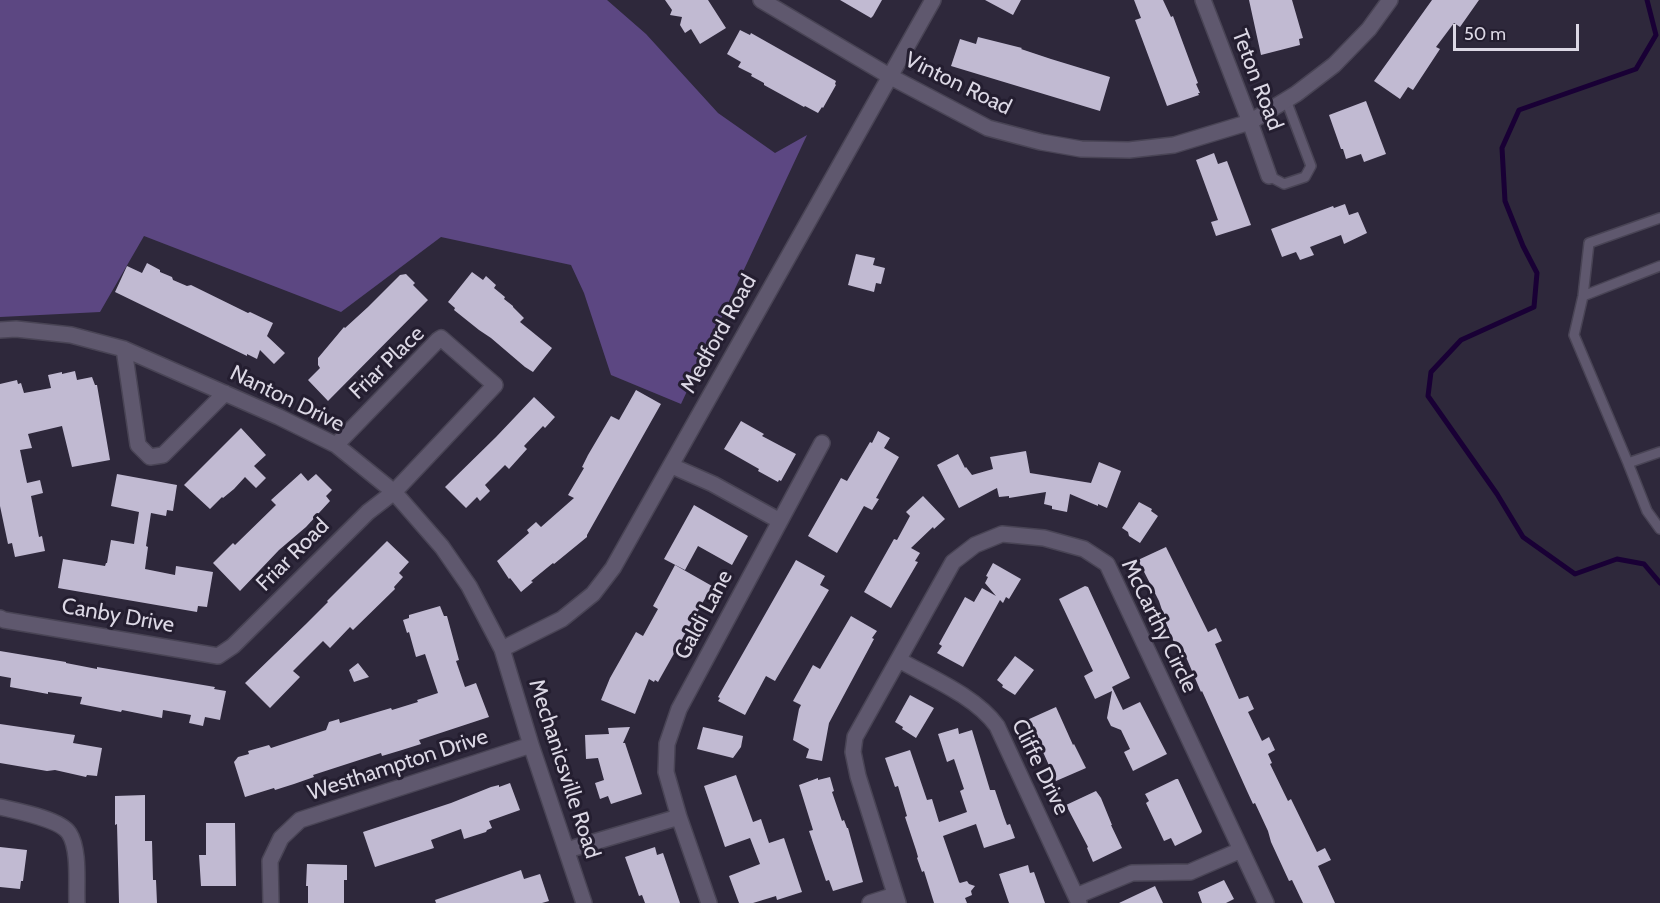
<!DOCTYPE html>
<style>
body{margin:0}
#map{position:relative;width:1660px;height:903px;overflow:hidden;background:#2e283b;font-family:Cabin,sans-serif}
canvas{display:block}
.scale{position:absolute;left:1453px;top:24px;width:126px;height:27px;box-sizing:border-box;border:3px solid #dcd8e5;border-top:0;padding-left:8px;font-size:18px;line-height:21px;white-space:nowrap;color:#dcd8e5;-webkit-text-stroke:4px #241e30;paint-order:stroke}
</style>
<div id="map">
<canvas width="1660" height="903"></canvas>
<div class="scale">50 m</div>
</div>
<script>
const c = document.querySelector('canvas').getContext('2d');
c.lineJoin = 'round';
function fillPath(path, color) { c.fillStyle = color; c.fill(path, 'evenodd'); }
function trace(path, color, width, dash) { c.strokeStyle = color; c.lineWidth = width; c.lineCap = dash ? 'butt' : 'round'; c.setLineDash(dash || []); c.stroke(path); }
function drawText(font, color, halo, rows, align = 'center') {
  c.font = font + ' Cabin,sans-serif'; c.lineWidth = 6; c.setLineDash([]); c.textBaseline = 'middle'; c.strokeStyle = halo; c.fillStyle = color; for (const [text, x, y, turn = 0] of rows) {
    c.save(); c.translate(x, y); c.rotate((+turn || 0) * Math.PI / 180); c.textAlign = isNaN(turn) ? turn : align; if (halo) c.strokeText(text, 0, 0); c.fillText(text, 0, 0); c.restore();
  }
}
fillPath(new Path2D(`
 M 0,0 L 607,0 L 646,34 L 718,113 L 775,153 L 807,135 L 681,404 L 611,375 L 584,293 L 571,265 L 441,237 L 341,312 L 144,236 L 100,312 L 0,317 Z`), '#5c4782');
trace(new Path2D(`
 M 1647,0 L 1656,35 L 1636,69 L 1519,110 L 1502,148 L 1505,201 L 1523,246 L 1537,273 L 1534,307 L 1461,340 L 1431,372 L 1428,396 L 1497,494 L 1523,537 L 1575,574 L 1617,559 L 1644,564 L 1660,583`), '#190035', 5);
fillPath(new Path2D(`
 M 665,0 L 708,0 L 726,28 L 700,44 L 691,29 L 685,33 L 680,25 L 682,17 L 670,15 L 672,10 Z
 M 840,0 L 882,0 L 873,16 L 871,18 Z
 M 985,0 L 1021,0 L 1013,15 Z
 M 1134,0 L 1163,0 L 1171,17 L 1173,16 L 1193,70 L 1198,83 L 1196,84 L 1200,93 L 1198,93 L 1199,95 L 1167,106 L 1135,20 L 1141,18 Z
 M 1249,0 L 1292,0 L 1303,38 L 1299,39 L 1300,45 L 1261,55 Z
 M 1432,0 L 1479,0 L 1460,27 L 1454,23 L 1436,47 L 1440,49 L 1413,90 L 1408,87 L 1400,99 L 1374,81 Z
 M 740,30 L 750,35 L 751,33 L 836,81 L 835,84 L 836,85 L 823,108 L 822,107 L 818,113 L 805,106 L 804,107 L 764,85 L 764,83 L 751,76 L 752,74 L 738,67 L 741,62 L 727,54 Z
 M 978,37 L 1022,48 L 1021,49 L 1051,59 L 1110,77 L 1100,111 L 951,66 L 960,39 L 976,44 Z
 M 1366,101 L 1386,154 L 1364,162 L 1361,154 L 1346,159 L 1343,149 L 1341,149 L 1329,115 Z
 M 1214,153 L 1218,164 L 1227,161 L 1251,225 L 1216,236 L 1211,222 L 1218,220 L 1196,160 Z
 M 1345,204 L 1349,215 L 1358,212 L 1367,233 L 1344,244 L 1341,235 L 1310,247 L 1314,255 L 1300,260 L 1296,252 L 1282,257 L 1271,229 L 1333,206 L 1334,208 Z
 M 856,254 L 875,258 L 873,265 L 885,268 L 881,284 L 876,283 L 874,292 L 848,285 Z
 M 147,263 L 160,270 L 160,272 L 172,277 L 173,280 L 187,286 L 191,285 L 248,313 L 250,312 L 273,323 L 267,336 L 285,353 L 274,364 L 260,350 L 257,359 L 247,354 L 247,356 L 115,292 L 127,266 L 142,273 Z
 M 472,272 L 483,280 L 486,276 L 496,285 L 494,288 L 505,297 L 504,299 L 513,306 L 513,307 L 524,318 L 520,322 L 552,348 L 533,372 L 525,367 L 491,338 L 479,330 L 454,310 L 455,308 L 448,302 Z
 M 406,274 L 415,283 L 413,285 L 428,300 L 328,401 L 308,380 L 320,368 L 318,365 L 318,358 L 344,327 L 345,328 L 368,307 L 400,275 Z
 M 75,371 L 77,380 L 92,377 L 95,385 L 97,385 L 110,460 L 72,467 L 62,426 L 28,434 L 32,448 L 20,450 L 27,483 L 40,480 L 43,493 L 31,496 L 39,537 L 42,536 L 45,551 L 15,557 L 12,543 L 8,544 L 0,506 L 0,384 L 17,380 L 18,384 L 21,383 L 24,393 L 51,388 L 48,375 L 62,372 L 62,374 Z
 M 636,390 L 661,404 L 587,535 L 587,537 L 554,564 L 553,563 L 531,581 L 533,582 L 521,592 L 510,578 L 509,579 L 497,561 L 529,533 L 527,530 L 536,522 L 541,527 L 574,498 L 568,495 L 584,468 L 582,467 L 588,455 L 611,416 L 619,420 Z
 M 534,397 L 555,417 L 545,428 L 543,426 L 524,446 L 527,449 L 509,469 L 505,465 L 485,485 L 490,491 L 480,501 L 477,497 L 466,508 L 445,487 L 496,437 Z
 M 741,421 L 764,434 L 762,436 L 796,454 L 781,481 L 779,480 L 778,482 L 758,471 L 759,469 L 724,449 Z
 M 241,428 L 266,455 L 254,466 L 266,478 L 256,488 L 245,477 L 234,489 L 223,498 L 222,497 L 210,509 L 184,485 Z
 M 878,431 L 890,438 L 884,448 L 899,457 L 876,498 L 879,499 L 872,510 L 864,506 L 837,553 L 808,536 L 841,478 L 847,481 L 870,442 L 872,443 Z
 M 1026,451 L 1030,473 L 1091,483 L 1099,462 L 1121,471 L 1107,508 L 1098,504 L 1098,506 L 1070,494 L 1067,512 L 1052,509 L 1052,506 L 1044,504 L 1046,492 L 1009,498 L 1009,496 L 999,497 L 997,488 L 959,508 L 937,465 L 958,454 L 965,468 L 966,467 L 972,475 L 993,469 L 990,457 Z
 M 301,473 L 308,481 L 316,474 L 332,490 L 326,496 L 330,501 L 306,527 L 279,550 L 240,591 L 213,563 L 233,543 L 235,545 L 276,505 L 271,500 Z
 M 117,474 L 177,485 L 173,511 L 167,510 L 166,516 L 151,513 L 146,546 L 148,547 L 145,569 L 175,575 L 176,566 L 213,572 L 207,607 L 198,606 L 197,612 L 58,588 L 63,559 L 105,566 L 106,563 L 107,563 L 111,540 L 134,544 L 139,512 L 111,506 Z
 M 923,496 L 945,519 L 934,529 L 933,527 L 911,548 L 920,553 L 915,561 L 918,562 L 891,608 L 864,592 L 894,539 L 897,540 L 910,516 L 906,512 Z
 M 1139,502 L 1152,509 L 1151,511 L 1158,516 L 1140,543 L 1129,536 L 1128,532 L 1122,528 Z
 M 694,505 L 748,536 L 732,565 L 698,546 L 685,570 L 664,559 Z
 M 387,541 L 409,562 L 399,573 L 403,577 L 394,587 L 395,589 L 353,630 L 350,627 L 330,648 L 323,641 L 293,671 L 300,677 L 270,708 L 245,683 L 306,624 L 328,602 L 327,601 Z
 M 1166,547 L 1208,632 L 1216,628 L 1222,641 L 1215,644 L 1239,699 L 1248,696 L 1254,709 L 1248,712 L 1262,741 L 1269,737 L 1275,750 L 1268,754 L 1272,763 L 1270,764 L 1288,801 L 1291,799 L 1317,852 L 1325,848 L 1331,860 L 1318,866 L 1335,903 L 1303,903 L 1292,880 L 1289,881 L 1271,842 L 1268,831 L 1255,803 L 1253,804 L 1247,791 L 1202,691 L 1201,692 L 1183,650 L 1178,652 L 1161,611 L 1162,610 L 1159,601 L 1138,560 Z
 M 796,560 L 825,576 L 820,585 L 829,590 L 775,681 L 766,676 L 745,715 L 718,701 L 720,698 L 718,697 Z
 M 993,563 L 1021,579 L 1009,599 L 1006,597 L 1003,603 L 1000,600 L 963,667 L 937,653 L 942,646 L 939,644 L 965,597 L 974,602 L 982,588 L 996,596 L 985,583 L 988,577 L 986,576 Z
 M 675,565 L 712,586 L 658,682 L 655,680 L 654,682 L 649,679 L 635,714 L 601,700 L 610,678 L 636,632 L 643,636 L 658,609 L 653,606 Z
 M 1085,586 L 1088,587 L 1130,678 L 1112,687 L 1123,710 L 1140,702 L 1167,754 L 1133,771 L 1124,752 L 1130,749 L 1121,730 L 1111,726 L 1107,718 L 1112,691 L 1095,699 L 1084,676 L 1093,671 L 1059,599 Z
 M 440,606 L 444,616 L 447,616 L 459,660 L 456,661 L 465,687 L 476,683 L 489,717 L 419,740 L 421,744 L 402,750 L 382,756 L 381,753 L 313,775 L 314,777 L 294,784 L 275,790 L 274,788 L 245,797 L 234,762 L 238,757 L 249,754 L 248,751 L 269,745 L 271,748 L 326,730 L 329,722 L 339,719 L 340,723 L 391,708 L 392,710 L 418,702 L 417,700 L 438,693 L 425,654 L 416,657 L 409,632 L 407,633 L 403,620 L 409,618 L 409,615 Z
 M 851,616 L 877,631 L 872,638 L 874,639 L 829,723 L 822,761 L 806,758 L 809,749 L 793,740 L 799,709 L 801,705 L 793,701 L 813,665 L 820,669 Z
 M 0,651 L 66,662 L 66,663 L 97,669 L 97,667 L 215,687 L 214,689 L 226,691 L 220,720 L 205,717 L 203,726 L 189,723 L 191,715 L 163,710 L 162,718 L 122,710 L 121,712 L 80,704 L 82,697 L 48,692 L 48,694 L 10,687 L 11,678 L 0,676 Z
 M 1015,656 L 1034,670 L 1015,695 L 1002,687 L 1003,685 L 997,680 Z
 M 358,663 L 369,677 L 354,682 L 349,670 Z
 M 910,695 L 934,708 L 916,738 L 902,729 L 903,727 L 895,722 Z
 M 1056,707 L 1073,745 L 1074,744 L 1086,768 L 1056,781 L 1034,732 L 1032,733 L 1027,720 Z
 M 0,724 L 75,735 L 73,743 L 102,748 L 97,776 L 87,775 L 86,777 L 55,770 L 47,771 L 0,763 Z
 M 630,727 L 623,743 L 625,743 L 642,794 L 611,804 L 608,796 L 600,799 L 595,783 L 604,780 L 598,758 L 586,759 L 585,735 L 609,734 L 608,728 Z
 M 703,727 L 743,736 L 741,747 L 733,758 L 697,749 Z
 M 958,728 L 959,734 L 972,730 L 990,790 L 995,790 L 1004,817 L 1007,825 L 1010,824 L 1015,838 L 984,848 L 976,824 L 943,836 L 959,882 L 960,883 L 967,881 L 969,884 L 975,886 L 971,891 L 972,895 L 965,898 L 967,903 L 934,903 L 924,871 L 922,872 L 917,858 L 918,857 L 916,850 L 905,817 L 907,816 L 898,786 L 895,787 L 885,758 L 910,750 L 927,800 L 932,799 L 939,822 L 967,812 L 960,791 L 964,789 L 954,759 L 947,762 L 938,734 Z
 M 736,775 L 753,822 L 761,819 L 769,843 L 784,838 L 802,892 L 777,900 L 776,896 L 753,903 L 739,903 L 729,876 L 760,864 L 750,838 L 725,847 L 704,786 Z
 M 830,777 L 834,791 L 832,792 L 842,821 L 844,820 L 847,828 L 848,828 L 863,882 L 833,891 L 829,880 L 826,881 L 809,831 L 813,830 L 799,785 L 818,778 L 818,780 Z
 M 1176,779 L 1178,779 L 1202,831 L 1201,833 L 1175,846 L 1171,838 L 1164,841 L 1146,803 L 1149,801 L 1145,794 Z
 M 510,783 L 520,810 L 489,821 L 492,828 L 487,830 L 486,832 L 464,839 L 461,829 L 431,840 L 434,848 L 375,867 L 363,832 L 451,803 L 491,787 L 499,785 L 499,787 Z
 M 1096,791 L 1101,798 L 1112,825 L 1111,825 L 1122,848 L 1093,862 L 1087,848 L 1088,847 L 1066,805 Z
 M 145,795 L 145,841 L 152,841 L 153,880 L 156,880 L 157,903 L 119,903 L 117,824 L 115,825 L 115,796 Z
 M 206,823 L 235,823 L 236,886 L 201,886 L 199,855 L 206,855 Z
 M 0,847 L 27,850 L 23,881 L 21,881 L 20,889 L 0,887 Z
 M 655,847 L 657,855 L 663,853 L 680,903 L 645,903 L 642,895 L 639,896 L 625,857 Z
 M 307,864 L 347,865 L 347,880 L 344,880 L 344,903 L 308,903 L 308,886 L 306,886 Z
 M 1028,865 L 1030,873 L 1034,872 L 1045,903 L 1009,903 L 999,874 Z
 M 521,870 L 524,879 L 540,874 L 549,901 L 542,903 L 436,903 L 435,900 Z
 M 1224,880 L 1234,899 L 1226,903 L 1202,903 L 1198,892 Z
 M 1155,886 L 1163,903 L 1119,903 Z`), '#c1bad2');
const lane = new Path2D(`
 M 1269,176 L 1284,184 L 1305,177 L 1311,166 L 1286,100
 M 1660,218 L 1589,243 L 1583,296 L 1574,335 L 1628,463 L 1660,452
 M 1583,296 L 1660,266
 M 1628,463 L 1647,511 L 1660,529`);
const street = new Path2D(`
 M 761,0 L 891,77 L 988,128 L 1041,142 L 1081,149 L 1129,150 L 1174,145 L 1250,122 L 1296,94 L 1334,65 L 1369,29 L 1390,0
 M 1203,0 L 1250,122 L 1269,176
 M 0,330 L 16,329 L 71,335 L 124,349 L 279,417 L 336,445 L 394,492 L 442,547 L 469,586 L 502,649 L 531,745 L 584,903
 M 124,349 L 138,445 L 150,457 L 163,455 L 225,393
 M 672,466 L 713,484 L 780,521
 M 0,618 L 4,620 L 218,656 L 233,646 L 368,512 L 394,492 L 495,385 L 441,338 L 438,340 L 336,445
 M 502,649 L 562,619 L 593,594 L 613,568 L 933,0
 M 899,660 C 931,678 975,696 997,726 L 1079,903
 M 0,807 C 17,811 60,819 69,833 C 80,850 76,884 77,903
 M 567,850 L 679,817
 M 1076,896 L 1132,873 L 1190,872 L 1241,850
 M 271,903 L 270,861 L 281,838 L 300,820 L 531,745
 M 709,903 L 679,817 L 666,772 L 667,744 L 679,709 L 822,443
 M 870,903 L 895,895
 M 898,903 L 858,776 L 853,752 L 855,737 L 953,562 L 975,545 L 1002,534 L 1044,538 L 1084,549 L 1107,564 L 1266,903`);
trace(lane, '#494455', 12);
trace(street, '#494455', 18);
trace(lane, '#5f586e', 9);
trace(street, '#5f586e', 15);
drawText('22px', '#dcd8e5', '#241e30', [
 ["Teton Road",1257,80,69],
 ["Vinton Road",958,84,26],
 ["Medford Road",719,334,-61],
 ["Friar Place",387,363,-44],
 ["Nanton Drive",287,399,26],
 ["Friar Road",293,555,-45],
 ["Galdi Lane",704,615,-62],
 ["Canby Drive",118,616,10],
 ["McCarthy Circle",1159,626,64],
 ["Westhampton Drive",398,765,-18],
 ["Cliffe Drive",1040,767,64],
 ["Mechanicsville Road",564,769,72]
]);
</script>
